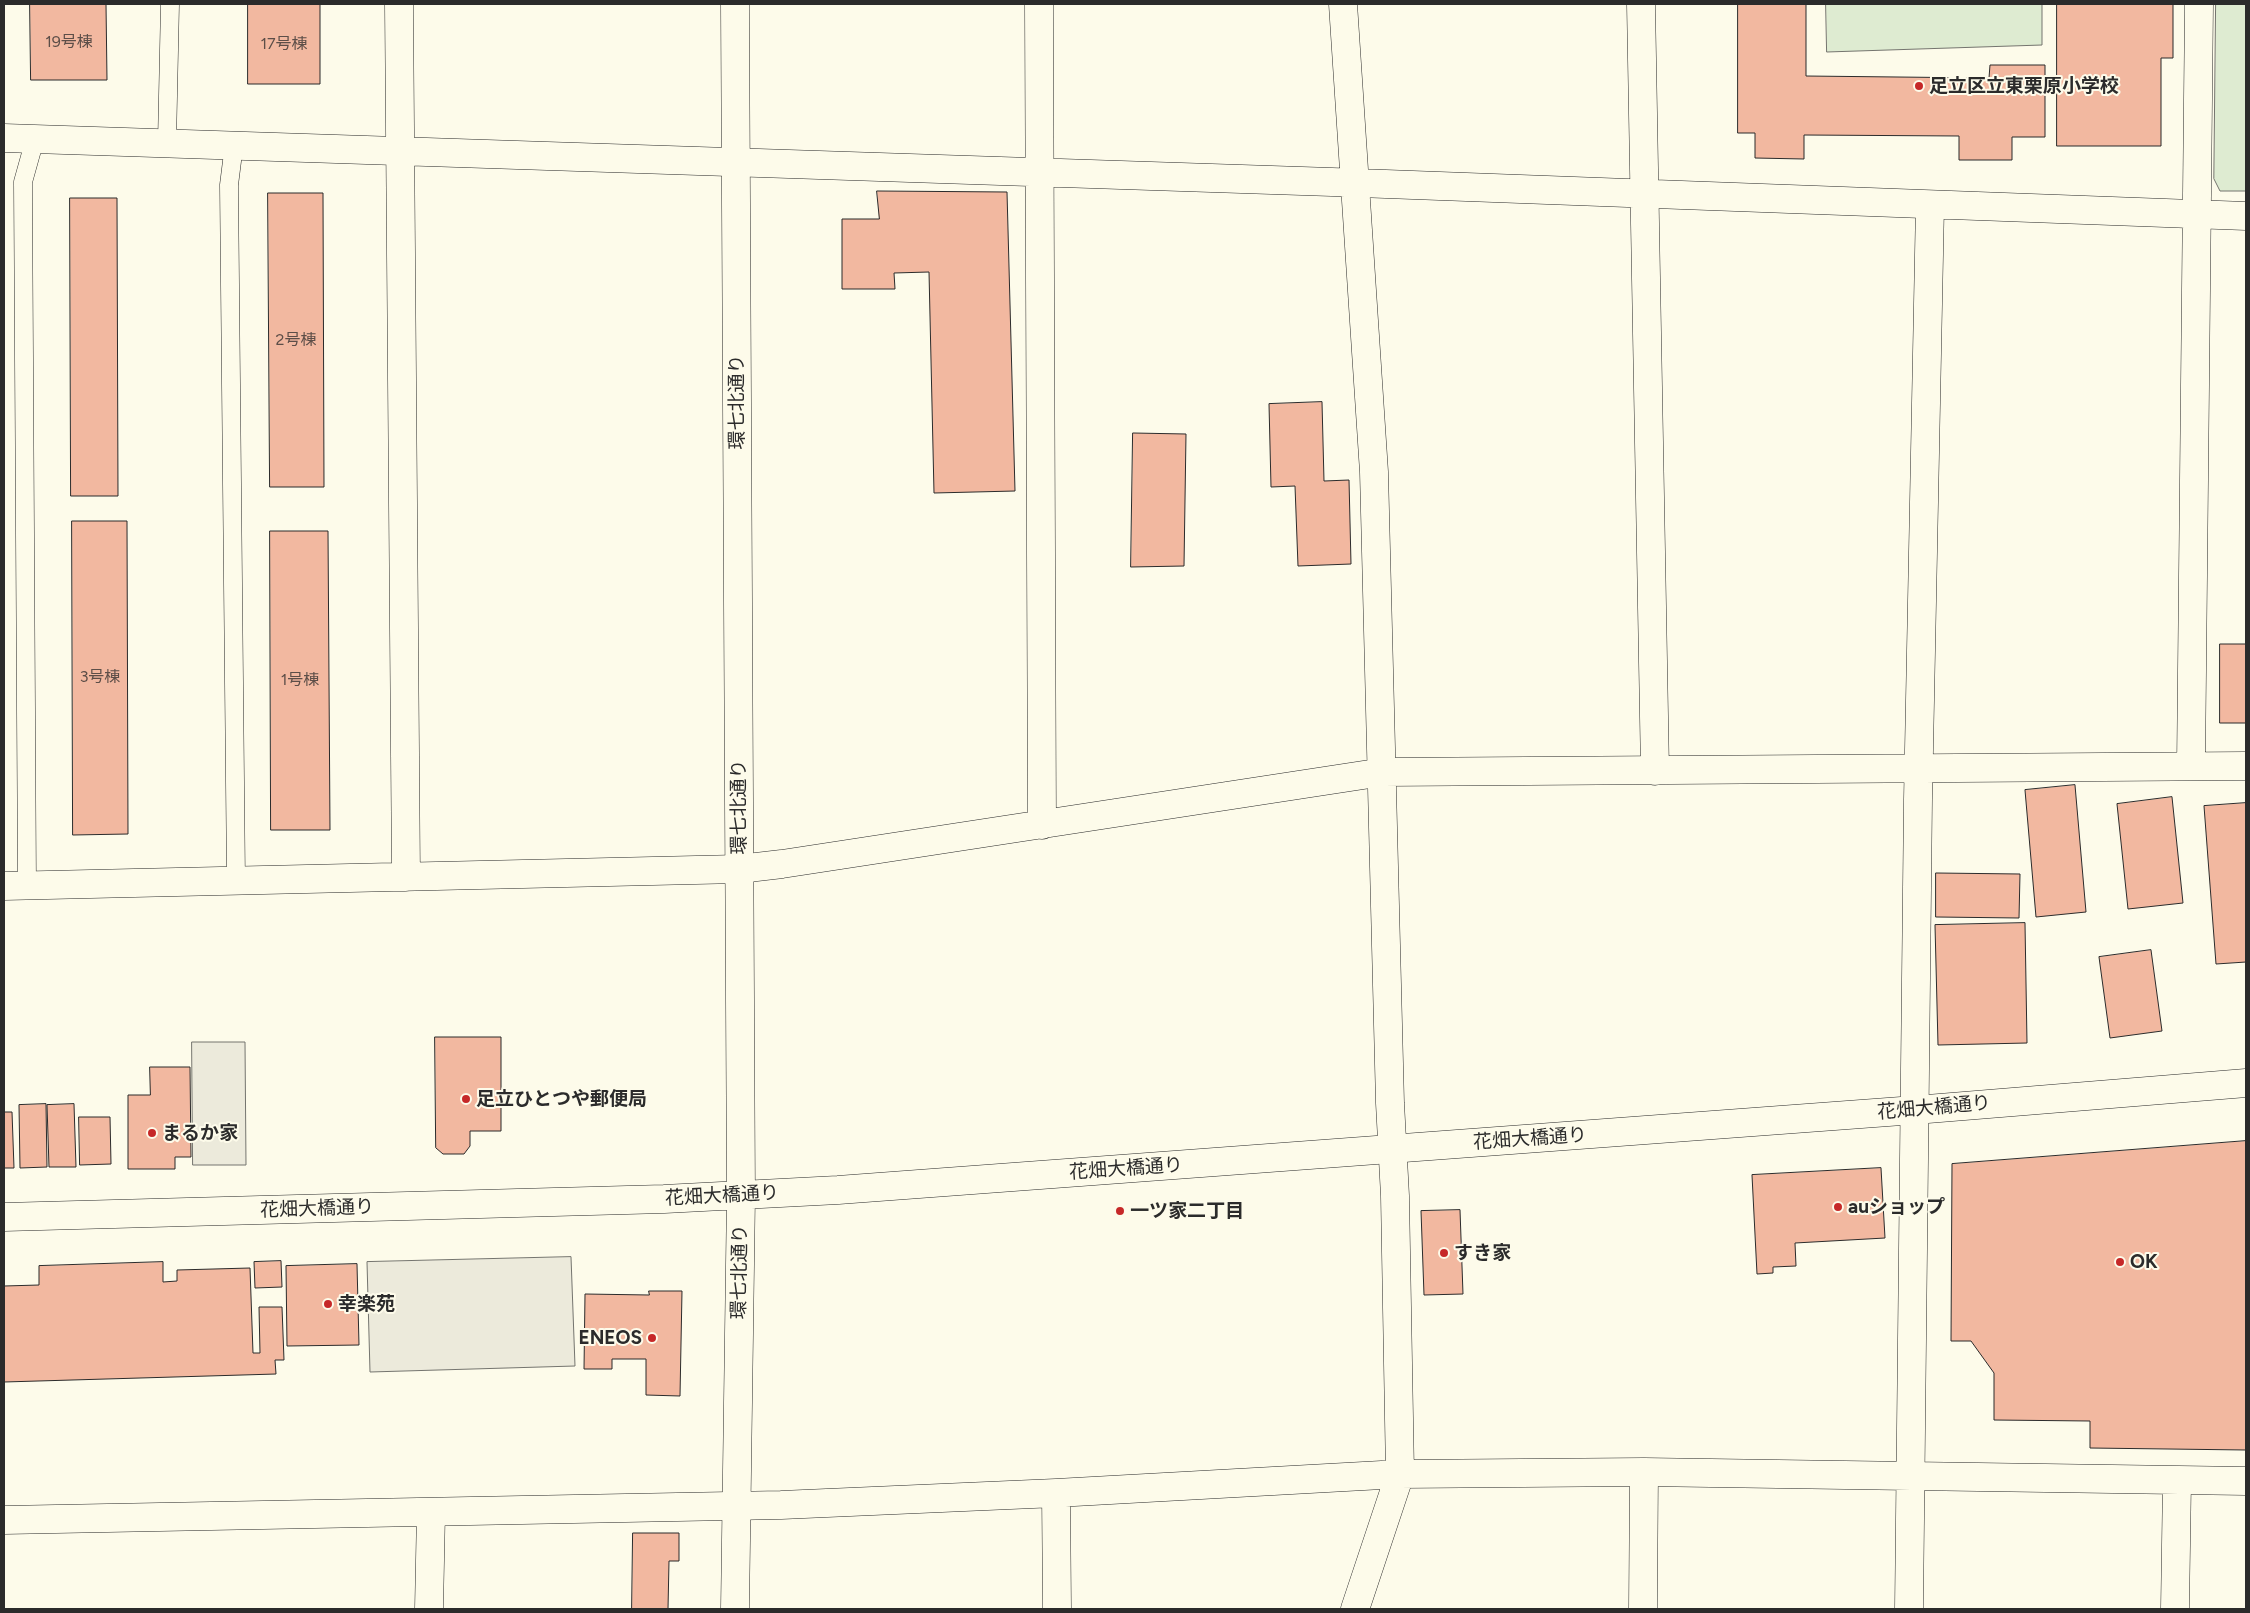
<!DOCTYPE html>
<meta charset="utf-8">
<style>
body{margin:0}
#map{position:relative;width:2250px;height:1613px;overflow:hidden;background:#fdfbea;font-family:Figtree,sans-serif}
canvas{display:block}
.frame{position:absolute;inset:0;border:5px solid #2b2b2b;pointer-events:none}
</style>
<div id="map">
<canvas width="2250" height="1613"></canvas>
<div class="frame"></div>
</div>
<script>
const c = document.querySelector('canvas').getContext('2d');
c.lineJoin = 'round';
function fillPath(path, color) { c.fillStyle = color; c.fill(path, 'evenodd'); }
function trace(path, color, width, dash) { c.strokeStyle = color; c.lineWidth = width; c.lineCap = dash ? 'butt' : 'round'; c.setLineDash(dash || []); c.stroke(path); }
function drawText(font, color, halo, rows, align = 'center') {
  c.font = font + ' Figtree,"Noto Sans JP",sans-serif'; c.lineWidth = 4; c.setLineDash([]); c.textBaseline = 'middle'; c.strokeStyle = halo; c.fillStyle = color; for (const [text, x, y, turn = 0] of rows) {
    c.save(); c.translate(x, y); c.rotate((+turn || 0) * Math.PI / 180); c.textAlign = isNaN(turn) ? turn : align; if (halo) c.strokeText(text, 0, 0); c.fillText(text, 0, 0); c.restore();
  }
}
const green = new Path2D(`
 M 1826,4 L 2042,4 L 2042,45 L 1827,52 Z
 M 2216,4 L 2246,4 L 2246,191 L 2220,191 L 2214,179 Z`);
fillPath(green, '#deebd1');
trace(green, '#74746e', 1);
const parking = new Path2D(`
 M 192,1042 L 245,1042 L 246,1165 L 193,1165 Z
 M 571,1257 L 575,1366 L 370,1372 L 367,1262 Z`);
fillPath(parking, '#eceadb');
trace(parking, '#74746e', 1);
const building = new Path2D(`
 M 30,4 L 106,4 L 107,80 L 31,80 Z
 M 248,4 L 320,4 L 320,84 L 248,84 Z
 M 1738,4 L 1806,4 L 1806,76 L 1989,78 L 1990,65 L 2045,65 L 2045,137 L 2012,137 L 2012,160 L 1959,160 L 1959,136 L 1804,135 L 1804,159 L 1755,158 L 1755,133 L 1738,133 Z
 M 2057,4 L 2173,4 L 2173,58 L 2161,58 L 2161,146 L 2057,146 Z
 M 877,191 L 1007,192 L 1015,491 L 934,493 L 929,272 L 894,273 L 895,289 L 842,289 L 842,219 L 879,219 Z
 M 268,193 L 323,193 L 324,487 L 270,487 Z
 M 70,198 L 117,198 L 118,496 L 71,496 Z
 M 1322,402 L 1324,481 L 1349,480 L 1351,564 L 1298,566 L 1295,486 L 1271,487 L 1269,404 Z
 M 1133,433 L 1186,434 L 1184,566 L 1131,567 Z
 M 72,521 L 127,521 L 128,834 L 73,835 Z
 M 270,531 L 328,531 L 330,830 L 271,830 Z
 M 2220,644 L 2246,644 L 2246,723 L 2220,723 Z
 M 2075,785 L 2086,912 L 2036,917 L 2025,790 Z
 M 2172,797 L 2183,903 L 2128,909 L 2117,804 Z
 M 2246,803 L 2246,962 L 2216,964 L 2204,806 Z
 M 1936,873 L 2020,874 L 2019,918 L 1936,917 Z
 M 2025,923 L 2027,1043 L 1938,1045 L 1935,925 Z
 M 2151,950 L 2162,1031 L 2110,1038 L 2099,957 Z
 M 435,1037 L 501,1037 L 501,1131 L 470,1131 L 470,1146 L 464,1154 L 443,1154 L 436,1148 Z
 M 150,1067 L 190,1067 L 191,1157 L 175,1157 L 175,1169 L 128,1169 L 128,1095 L 150,1095 Z
 M 46,1104 L 47,1167 L 20,1168 L 19,1105 Z
 M 74,1104 L 76,1167 L 49,1167 L 47,1105 Z
 M 4,1112 L 12,1112 L 14,1168 L 4,1168 Z
 M 79,1117 L 110,1117 L 111,1164 L 80,1165 Z
 M 2246,1141 L 2246,1450 L 2090,1448 L 2090,1421 L 1994,1420 L 1994,1373 L 1971,1341 L 1951,1341 L 1952,1164 Z
 M 1881,1168 L 1885,1238 L 1795,1243 L 1796,1266 L 1773,1267 L 1773,1273 L 1757,1274 L 1752,1175 Z
 M 1460,1210 L 1463,1294 L 1424,1295 L 1421,1211 Z
 M 281,1261 L 282,1287 L 255,1288 L 254,1262 Z
 M 163,1262 L 163,1282 L 177,1281 L 177,1270 L 250,1268 L 253,1353 L 260,1353 L 259,1307 L 282,1307 L 284,1360 L 275,1360 L 276,1374 L 4,1382 L 4,1286 L 39,1285 L 39,1266 Z
 M 357,1264 L 359,1345 L 287,1346 L 286,1266 Z
 M 649,1291 L 682,1291 L 680,1396 L 646,1395 L 646,1359 L 612,1359 L 612,1369 L 584,1369 L 585,1294 L 649,1295 Z
 M 633,1533 L 679,1533 L 679,1561 L 669,1561 L 668,1609 L 632,1609 Z`);
fillPath(building, '#f2b8a0');
trace(building, '#2b2b2b', 1);
const lane = new Path2D(`
 M 167,142 L 170,4
 M 234,145 L 229,185 L 236,881
 M 27,886 L 23,182 L 35,139`);
const street = new Path2D(`
 M 399,4 L 406,877
 M 1039,4 L 1042,825
 M 1343,4 L 1374,472 L 1390,1103 L 1395,1196 L 1400,1474 L 1355,1609
 M 1641,4 L 1655,771
 M 4,138 L 1332,182 L 2246,216
 M 2191,766 L 2199,4
 M 4,886 L 739,869 L 782,864 L 1383,772 L 2246,766
 M 1056,1493 L 1057,1609
 M 4,1520 L 781,1505 L 1056,1493 L 1400,1474 L 1644,1472 L 2246,1481
 M 429,1609 L 431,1512
 M 1643,1609 L 1644,1472
 M 1909,1609 L 1918,799 L 1930,205
 M 2175,1609 L 2177,1481`);
const secondary = new Path2D(`
 M 4,1217 L 664,1199 L 838,1190 L 1915,1110 L 2246,1083
 M 735,1609 L 741,1196 L 735,4`);
trace(lane, '#2b2b2b', 19);
trace(street, '#2b2b2b', 29);
trace(secondary, '#2b2b2b', 29);
trace(lane, '#fdfbea', 18);
trace(street, '#fdfbea', 28);
trace(secondary, '#fdfbea', 28);
for (const [x, y, r, color] of [
 [1919,86,5,"#c62828"],
 [466,1099,5,"#c62828"],
 [152,1133,5,"#c62828"],
 [1838,1207,5,"#c62828"],
 [1120,1211,5,"#c62828"],
 [1444,1253,5,"#c62828"],
 [2120,1262,5,"#c62828"],
 [328,1304,5,"#c62828"],
 [652,1338,5,"#c62828"]
]) { const dot = new Path2D(); dot.arc(x, y, r, 0, 2 * Math.PI); c.fillStyle = color; c.fill(dot); trace(dot, '#fdfbea', 2); }
drawText('16px', '#5d4e48', null, [
 ["19号棟",69,42],
 ["17号棟",284,44],
 ["2号棟",296,340],
 ["3号棟",100,677],
 ["1号棟",300,680]
]);
drawText('bold 19px', '#2b2b2b', '#fdfbea', [
 ["足立区立東栗原小学校",1929,86],
 ["足立ひとつや郵便局",476,1099],
 ["まるか家",162,1133],
 ["auショップ",1848,1207],
 ["一ツ家二丁目",1130,1211],
 ["すき家",1454,1253],
 ["OK",2130,1262],
 ["幸楽苑",338,1304],
 ["ENEOS",642,1338,"right"]
], 'left');
drawText('19px', '#2b2b2b', '#fdfbea', [
 ["環七北通り",737,402,-90],
 ["環七北通り",739,807,-90],
 ["花畑大橋通り",1934,1108,-5],
 ["花畑大橋通り",1530,1139,-4],
 ["花畑大橋通り",1126,1169,-4],
 ["花畑大橋通り",722,1196,-3],
 ["花畑大橋通り",317,1209,-2],
 ["環七北通り",740,1272,-89]
]);
</script>
